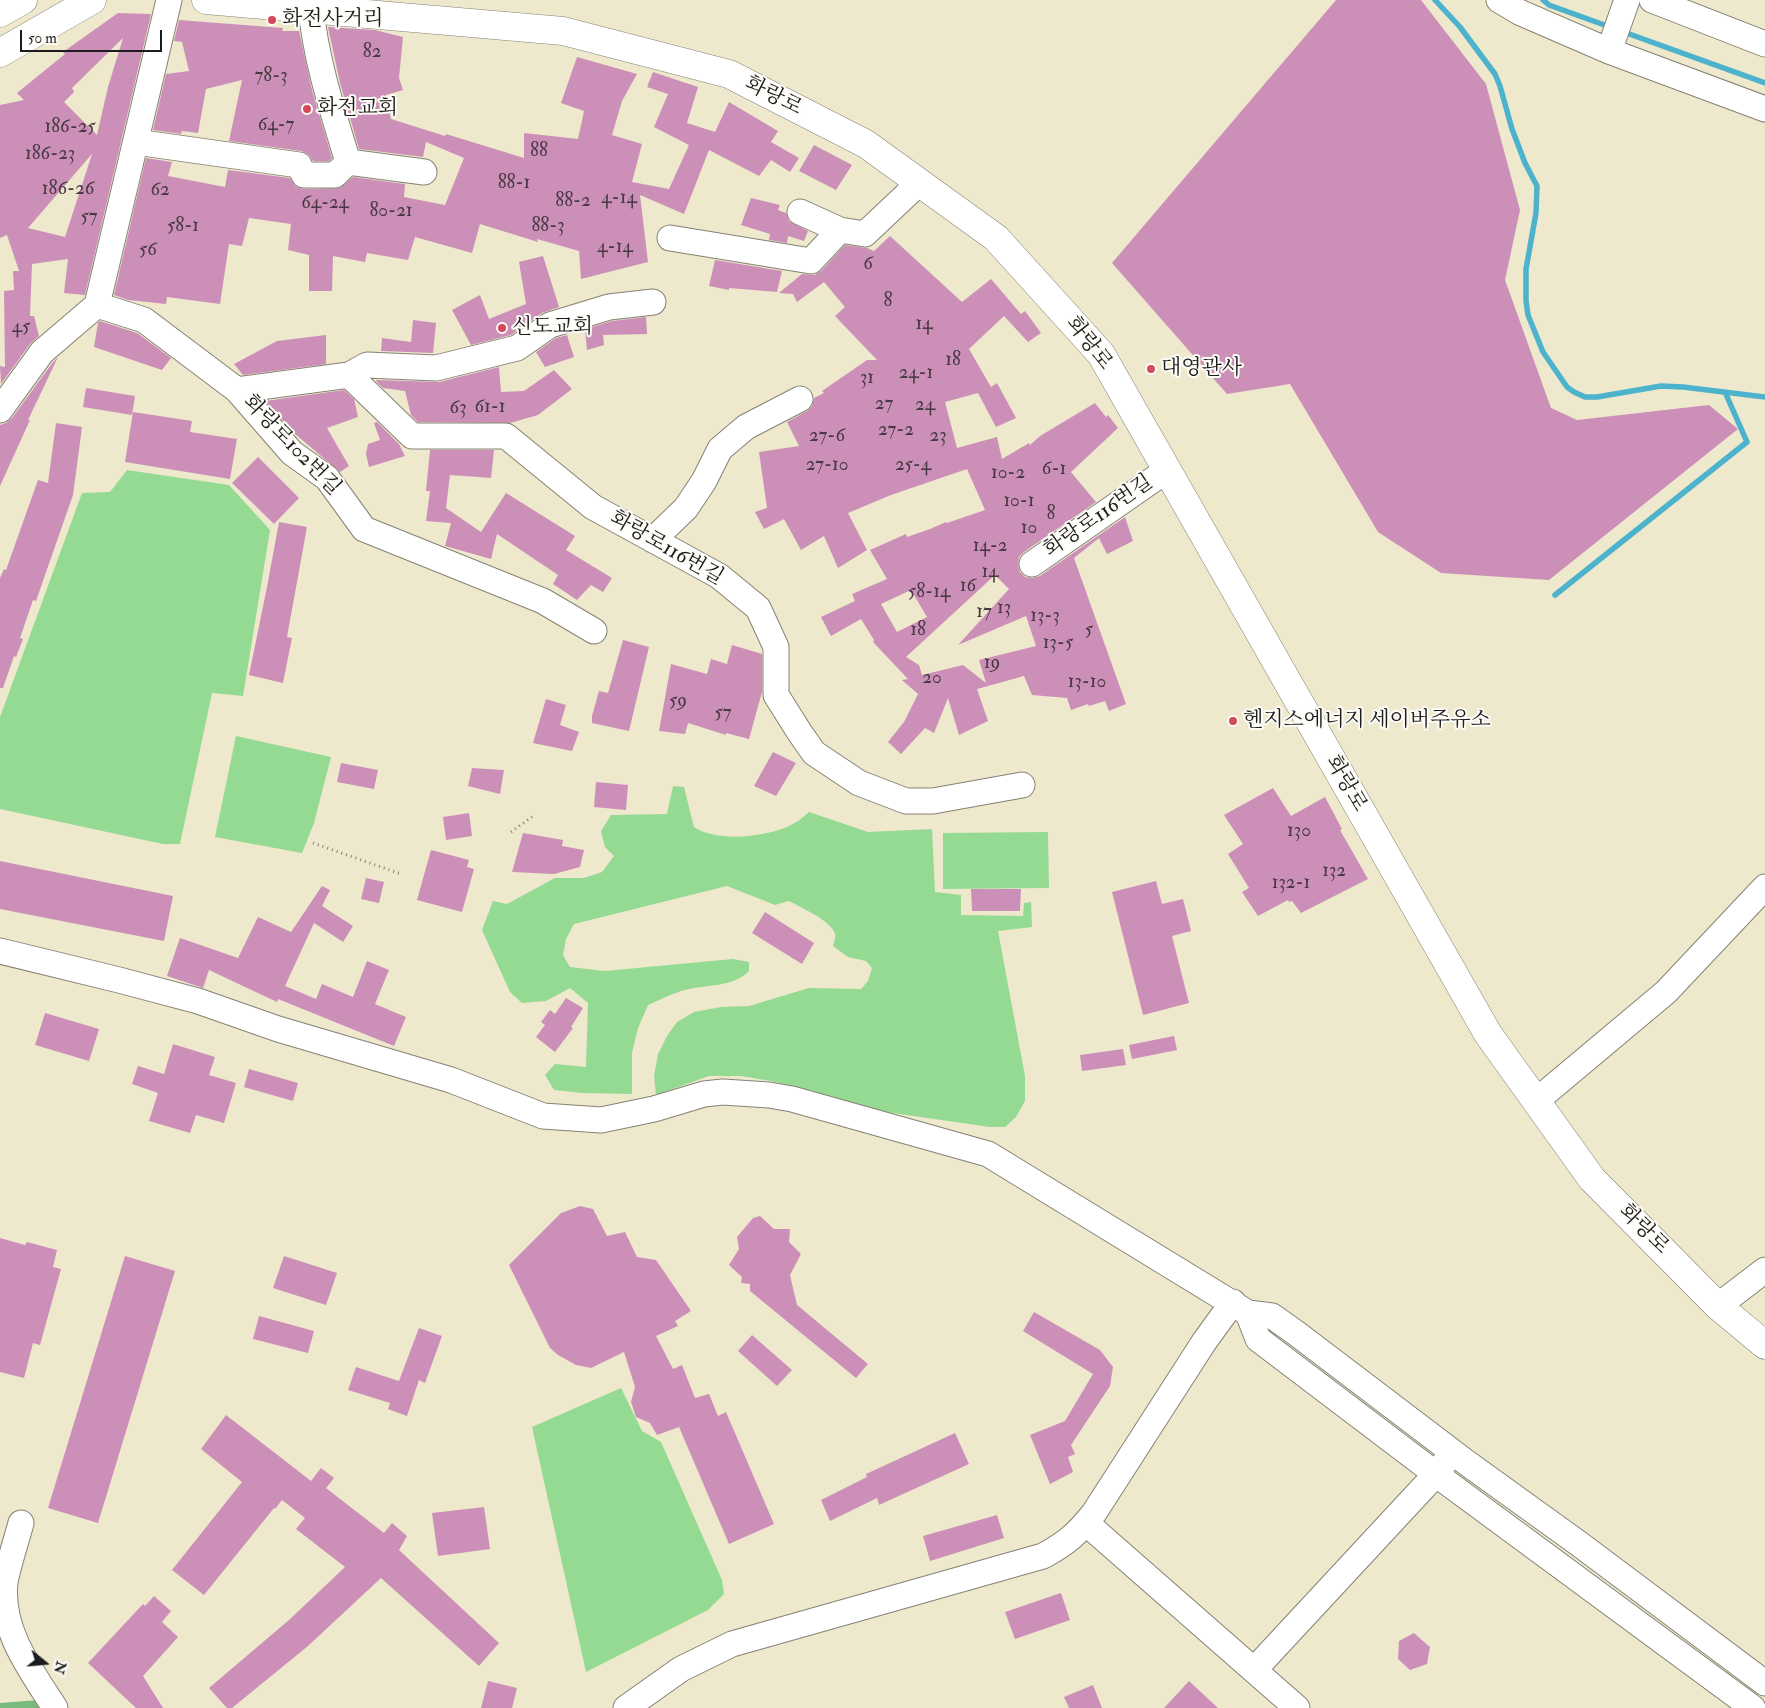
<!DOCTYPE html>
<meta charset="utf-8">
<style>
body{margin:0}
#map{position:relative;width:1765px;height:1708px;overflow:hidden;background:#eee8cd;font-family:"IM FELL Double Pica",serif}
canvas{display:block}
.north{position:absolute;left:20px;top:1638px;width:50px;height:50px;-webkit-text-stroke:4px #fdfcf7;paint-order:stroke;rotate:107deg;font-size:14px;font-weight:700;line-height:20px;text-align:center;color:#1c1c1c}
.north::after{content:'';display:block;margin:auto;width:18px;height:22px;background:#1c1c1c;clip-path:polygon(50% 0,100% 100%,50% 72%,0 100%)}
.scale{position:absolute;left:20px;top:30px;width:142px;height:22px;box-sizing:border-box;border:2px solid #1c1c1c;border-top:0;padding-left:6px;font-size:15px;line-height:18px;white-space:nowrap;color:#1c1c1c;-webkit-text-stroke:4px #fdfcf7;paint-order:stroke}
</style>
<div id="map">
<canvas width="1765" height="1708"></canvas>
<div class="north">N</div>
<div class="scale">50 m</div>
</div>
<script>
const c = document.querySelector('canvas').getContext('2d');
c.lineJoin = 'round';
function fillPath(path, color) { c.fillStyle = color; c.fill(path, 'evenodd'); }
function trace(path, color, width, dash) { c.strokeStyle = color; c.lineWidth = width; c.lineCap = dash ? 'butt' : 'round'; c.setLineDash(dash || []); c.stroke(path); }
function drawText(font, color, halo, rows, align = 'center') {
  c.font = font + ' "IM FELL Double Pica","Noto Serif KR",serif'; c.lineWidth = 4; c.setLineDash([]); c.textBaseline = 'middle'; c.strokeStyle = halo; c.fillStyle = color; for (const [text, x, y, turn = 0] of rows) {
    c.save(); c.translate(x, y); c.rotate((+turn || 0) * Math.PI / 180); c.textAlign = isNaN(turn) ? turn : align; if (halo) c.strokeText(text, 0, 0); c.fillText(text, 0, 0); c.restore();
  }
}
fillPath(new Path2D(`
 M 127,470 L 229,485 L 270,530 L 243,696 L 212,693 L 180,844 L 163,844 L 0,809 L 0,717 L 82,493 L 110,492 Z
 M 236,736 L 331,757 L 314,823 L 302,853 L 215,837 Z
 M 673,786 L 684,787 L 694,827 C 717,843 770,837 793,824 C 799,821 804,816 809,812 L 868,832 L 932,829 L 935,892 L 961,895 L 961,915 L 1023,916 L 1024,903 L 1031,902 L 1032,927 L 998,931 L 1025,1076 L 1025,1101 L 1016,1117 L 1005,1127 L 990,1127 L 886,1112 L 809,1090 L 771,1081 L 741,1076 L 709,1076 L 656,1095 L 654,1076 L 658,1054 L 667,1036 L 677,1022 L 694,1012 L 721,1007 L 749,1006 L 809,988 L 861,989 L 868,981 L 872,968 L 866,961 L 848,957 L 833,946 C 834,942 836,937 835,934 C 832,921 800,907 789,901 L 775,905 L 727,886 L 574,924 L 566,939 L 563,955 L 570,967 L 605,971 L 733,959 L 749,962 L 749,971 C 732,988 707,984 685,990 C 673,993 660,1000 648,1005 L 638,1028 L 632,1053 L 632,1094 L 583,1093 L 554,1090 L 545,1075 L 555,1064 L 586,1067 L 588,1003 L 570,988 L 546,1001 L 522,1003 L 510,992 L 482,930 L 493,901 L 507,904 L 555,878 L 584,878 L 602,872 L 614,856 L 605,847 L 601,831 L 611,815 L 667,814 Z
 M 1048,832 L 1049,888 L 943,889 L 943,833 Z
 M 621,1388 L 642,1431 L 661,1442 L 722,1580 L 724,1594 L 708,1610 L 586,1672 L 532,1427 Z`), '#95da93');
fillPath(new Path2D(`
 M 39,1700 L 45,1708 L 0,1708 L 0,1703 Z`), '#78ba7d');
trace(new Path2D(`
 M 1435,0 L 1460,27 L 1495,74 L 1500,86 L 1512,129 L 1525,163 L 1537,186 L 1536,213 L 1526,269 L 1526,301 L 1528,315 L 1543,352 L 1567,387 L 1574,392 L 1585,397 L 1597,397 L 1661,386 L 1683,387 L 1765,397
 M 1543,0 L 1549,5 L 1610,27
 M 1621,31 L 1765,83
 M 1555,595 L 1747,442 L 1725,392`), '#4db3cc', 5.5);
fillPath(new Path2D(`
 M 1336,0 L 1421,0 L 1486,84 L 1520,210 L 1505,280 L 1551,408 L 1577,420 L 1709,405 L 1738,429 L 1549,580 L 1441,573 L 1378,532 L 1290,384 L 1227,394 L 1112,263 Z
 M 118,13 L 151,14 L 85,295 L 64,293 L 68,259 L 32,264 L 30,316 L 34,316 L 39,336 L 30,344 L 1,384 L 0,366 L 5,367 L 4,291 L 14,290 L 13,271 L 19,271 L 7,235 L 0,238 L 0,105 L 24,100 L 17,93 L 65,54 L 63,52 ZM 123,38 L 108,87 L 97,135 L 64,102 L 74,92 L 72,88 ZM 92,154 L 65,237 L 28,228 Z
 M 179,20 L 283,28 L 282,31 L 299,31 L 312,90 L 332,158 L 329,161 L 313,161 L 308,154 L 301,151 L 229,141 L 242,80 L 206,89 L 198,133 L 182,131 L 181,134 L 153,130 L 166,74 L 189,71 L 182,42 L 174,41 Z
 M 328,27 L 375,30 L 403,37 L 399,78 L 403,90 L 386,95 L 391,119 L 445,136 L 446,134 L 524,158 L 524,133 L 578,139 L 584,111 L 561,103 L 577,57 L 637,74 L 622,101 L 612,135 L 642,144 L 632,182 L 669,189 L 689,145 L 654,127 L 668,94 L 647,87 L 653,72 L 698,87 L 687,123 L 715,132 L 729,102 L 778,131 L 771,142 L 799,158 L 790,172 L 771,160 L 759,176 L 709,150 L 684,214 L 640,195 L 648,262 L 581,279 L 579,251 L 537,239 L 538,242 L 480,224 L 472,253 L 415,237 L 408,260 L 367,253 L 365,262 L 333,256 L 332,291 L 309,291 L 309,255 L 288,250 L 291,224 L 249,218 L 242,246 L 229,244 L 220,304 L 167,297 L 166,304 L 128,300 L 114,295 L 146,158 L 172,162 L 168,176 L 225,187 L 228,170 L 290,178 L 296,187 L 304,189 L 340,188 L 353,177 L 405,184 L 404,197 L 445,205 L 464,158 L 426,142 L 423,157 L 359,149 L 340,83 Z
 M 814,145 L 852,165 L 836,190 L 799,171 Z
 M 751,198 L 780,205 L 778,210 L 786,213 L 789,221 L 808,231 L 804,241 L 788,236 L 787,243 L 769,240 L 770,234 L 741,225 Z
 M 890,236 L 962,302 L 991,279 L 1021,314 L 1025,311 L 1041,333 L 1028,342 L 1004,316 L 969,349 L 991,387 L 997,383 L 1016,418 L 996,427 L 978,393 L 945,402 L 957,448 L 997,437 L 1002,459 L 1029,443 L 1030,445 L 1040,436 L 1095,403 L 1106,417 L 1108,415 L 1118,428 L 1071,472 L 1096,502 L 1024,552 L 1019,557 L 1018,565 L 1020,572 L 1025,577 L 1033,578 L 1040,576 L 1125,517 L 1133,541 L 1107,554 L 1099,538 L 1074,558 L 1126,704 L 1109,711 L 1105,701 L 1089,706 L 1088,704 L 1071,710 L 1067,698 L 1032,695 L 1024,676 L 977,689 L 988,721 L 959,735 L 948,698 L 934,733 L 925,728 L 901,754 L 888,742 L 904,722 L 918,694 L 902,680 L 908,679 L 873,642 L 874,640 L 861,619 L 831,636 L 821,617 L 855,601 L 852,594 L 887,579 L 870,550 L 906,534 L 907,537 L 930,529 L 946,522 L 947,523 L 985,510 L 967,469 L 891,495 L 848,513 L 867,550 L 838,568 L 824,536 L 801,550 L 784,519 L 764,529 L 755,512 L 767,508 L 759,452 L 799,446 L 787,422 L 807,411 L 812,406 L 814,398 L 824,393 L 822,391 L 867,360 L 877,360 L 835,316 L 845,307 L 824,282 L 797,302 L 793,294 L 779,293 L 802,274 L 815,275 L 821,271 L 845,245 L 867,248 L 874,251 ZM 995,575 L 1009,589 L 958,645 L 1026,616 L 1036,646 L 979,660 L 986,683 L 963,665 L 922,675 L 919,665 L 906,657 ZM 911,590 L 927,617 L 897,632 L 881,604 Z
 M 543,256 L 559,307 L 542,313 L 511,335 L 471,345 L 452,310 L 480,295 L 489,319 L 526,304 L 519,262 Z
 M 715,260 L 782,271 L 777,292 L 729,288 L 729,290 L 709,286 Z
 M 646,317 L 647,334 L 603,335 L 604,345 L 587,350 L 585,329 L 612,321 Z
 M 413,320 L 436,323 L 433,353 L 381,351 L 382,338 L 411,342 Z
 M 100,321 L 137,333 L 171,358 L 162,370 L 94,347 L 98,323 Z
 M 326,335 L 326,364 L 243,375 L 234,364 L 277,341 Z
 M 567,335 L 574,357 L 545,367 L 536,352 L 556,338 Z
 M 58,357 L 28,420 L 30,420 L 0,486 L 0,425 L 6,423 L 12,418 L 53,362 Z
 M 499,367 L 501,392 L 524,391 L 554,370 L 572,389 L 538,415 L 510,423 L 418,422 L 411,415 L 405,391 L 383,388 L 376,381 L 376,380 L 439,382 Z
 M 86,388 L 135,396 L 132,415 L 83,407 Z
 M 344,390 L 354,399 L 358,417 L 327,428 L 349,466 L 340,472 L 294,433 L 265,401 Z
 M 133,412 L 192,421 L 190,432 L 237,439 L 230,479 L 125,462 Z
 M 377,422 L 399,444 L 405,456 L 369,467 L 366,454 L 368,444 L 380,440 L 374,423 Z
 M 56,423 L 82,427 L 73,495 L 36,601 L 33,600 L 20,638 L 23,639 L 16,657 L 14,656 L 3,688 L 0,688 L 0,578 L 4,569 L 6,570 L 38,480 L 48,483 Z
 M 430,450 L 494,450 L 491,478 L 450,475 L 446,508 L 481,532 L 506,493 L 575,536 L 566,550 L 612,578 L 603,592 L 591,585 L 577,600 L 553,584 L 558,575 L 497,534 L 491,559 L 445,546 L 451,523 L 426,521 L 430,491 L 426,491 Z
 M 258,457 L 299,498 L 274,524 L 232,483 Z
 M 279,522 L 307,527 L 287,637 L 292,638 L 283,683 L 249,675 L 267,587 Z
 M 623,640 L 649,647 L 629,731 L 592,723 L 592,716 L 599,691 L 608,693 Z
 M 732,645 L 762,654 L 762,692 L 749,739 L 726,733 L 726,735 L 688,723 L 685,734 L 659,731 L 671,664 L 707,674 L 711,659 L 727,664 Z
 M 546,699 L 566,705 L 560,725 L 579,732 L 572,751 L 533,743 Z
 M 773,752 L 796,763 L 776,796 L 754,786 Z
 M 341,763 L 378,770 L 374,789 L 337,782 Z
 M 472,768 L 504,770 L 500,794 L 468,786 Z
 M 596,782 L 628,785 L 626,810 L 594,807 Z
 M 1273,788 L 1291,816 L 1325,797 L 1342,829 L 1340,830 L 1368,879 L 1301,913 L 1292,901 L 1289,902 L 1288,900 L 1258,916 L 1242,892 L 1249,888 L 1228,854 L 1243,844 L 1224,815 Z
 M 469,813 L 472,836 L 446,840 L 443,817 Z
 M 523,833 L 563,840 L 562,846 L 584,850 L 580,867 L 554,874 L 512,872 Z
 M 431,850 L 469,860 L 467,867 L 474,869 L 462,912 L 417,900 Z
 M 0,861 L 173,896 L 164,941 L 0,909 Z
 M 366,878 L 384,882 L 379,903 L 361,899 Z
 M 1156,881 L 1162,904 L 1183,899 L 1191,931 L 1172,936 L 1189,1003 L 1143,1015 L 1112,892 Z
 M 322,886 L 330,890 L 322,906 L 353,926 L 343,942 L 314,923 L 285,986 L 316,999 L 322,984 L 353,997 L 367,961 L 389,970 L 375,1004 L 406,1017 L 394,1046 L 278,999 L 277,1002 L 209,970 L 203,988 L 167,976 L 180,938 L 238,958 L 258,917 L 291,932 Z
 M 971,889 L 1021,889 L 1020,911 L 972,911 Z
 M 765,912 L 814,943 L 802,964 L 752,933 Z
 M 566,998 L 583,1008 L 571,1027 L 573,1028 L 555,1052 L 536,1037 L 545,1025 L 541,1022 L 550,1010 L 555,1014 Z
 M 45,1013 L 99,1029 L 89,1061 L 35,1045 Z
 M 1174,1036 L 1177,1050 L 1132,1059 L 1129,1045 Z
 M 173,1044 L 215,1057 L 209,1075 L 236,1083 L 224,1123 L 196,1115 L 190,1133 L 149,1121 L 158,1093 L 132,1084 L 138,1066 L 164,1074 Z
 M 1123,1049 L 1126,1065 L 1082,1071 L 1080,1055 Z
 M 249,1069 L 298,1083 L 293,1101 L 244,1087 Z
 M 580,1206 L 593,1209 L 607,1236 L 625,1232 L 637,1257 L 656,1260 L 691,1311 L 675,1321 L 678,1326 L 656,1336 L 673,1369 L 682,1365 L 695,1398 L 709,1394 L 718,1416 L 726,1412 L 774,1524 L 729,1544 L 679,1427 L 657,1435 L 650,1423 L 636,1417 L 631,1402 L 635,1387 L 624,1352 L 591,1368 L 576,1365 L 558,1355 L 550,1348 L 509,1265 L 561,1213 Z
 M 760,1216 L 774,1229 L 790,1229 L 789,1242 L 801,1254 L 790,1275 L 797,1305 L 868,1364 L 856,1378 L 750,1291 L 750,1284 L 741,1283 L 742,1277 L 729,1265 L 739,1249 L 737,1237 L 753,1218 Z
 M 0,1238 L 25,1245 L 27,1242 L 57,1250 L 53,1267 L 61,1269 L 40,1345 L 33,1343 L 24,1378 L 0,1372 Z
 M 125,1256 L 175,1271 L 98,1523 L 48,1508 Z
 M 284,1256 L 337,1273 L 326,1305 L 273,1288 Z
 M 1034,1312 L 1100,1350 L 1113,1367 L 1110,1386 L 1071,1445 L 1075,1454 L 1068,1457 L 1073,1472 L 1050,1484 L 1030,1435 L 1065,1421 L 1093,1374 L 1023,1331 Z
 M 259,1316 L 314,1331 L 308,1353 L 253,1339 Z
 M 419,1328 L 442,1336 L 425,1383 L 419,1380 L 407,1416 L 388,1409 L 390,1403 L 348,1390 L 356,1367 L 399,1381 Z
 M 752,1335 L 792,1370 L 777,1386 L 738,1351 Z
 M 226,1415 L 311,1481 L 321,1468 L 334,1478 L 326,1488 L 384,1533 L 392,1523 L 407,1536 L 399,1550 L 499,1643 L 479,1666 L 381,1578 L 308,1646 L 232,1708 L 227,1708 L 209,1688 L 289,1620 L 345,1567 L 296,1529 L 305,1518 L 282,1500 L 275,1509 L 274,1508 L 204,1595 L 172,1570 L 242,1482 L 201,1449 Z
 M 955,1433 L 969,1464 L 879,1505 L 877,1498 L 830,1521 L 821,1500 L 867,1477 L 866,1474 Z
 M 484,1507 L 490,1549 L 438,1556 L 432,1513 Z
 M 997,1515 L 1004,1538 L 930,1561 L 923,1536 Z
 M 1061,1593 L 1070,1620 L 1015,1639 L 1005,1612 Z
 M 154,1596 L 171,1611 L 162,1622 L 178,1637 L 143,1676 L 163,1708 L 136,1708 L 88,1663 L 143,1604 L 145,1606 Z
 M 1414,1633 L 1430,1647 L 1427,1664 L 1410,1670 L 1398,1659 L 1399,1641 Z
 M 488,1681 L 517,1688 L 512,1708 L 481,1708 Z
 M 1189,1681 L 1218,1708 L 1164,1708 Z
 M 1093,1685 L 1102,1708 L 1069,1708 L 1064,1697 Z`), '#cc90b8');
const minor = new Path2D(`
 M 1499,0 L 1519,12 L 1609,51 L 1765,109
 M 1652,0 L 1765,44
 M 311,9 C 316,61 333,112 348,162 L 424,172
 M 1609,51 L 1627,0
 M 136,142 L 299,165 L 304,175 L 335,175 L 348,162
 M 800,212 L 840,230
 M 670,238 L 811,261 L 840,230 L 865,234 L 919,183
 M 97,305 L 144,320 L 237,390 L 292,453 L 327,478 L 364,529 L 543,601 L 594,631
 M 97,305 L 169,0
 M 349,375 L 367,365 L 436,368 L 517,348 L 550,325 L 609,307 L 653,302
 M 237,390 L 349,375 L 412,436 L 506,436 L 593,507 L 719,576 L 758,608 L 776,647 L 776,695 L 800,733 L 814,753 L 859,783 L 906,801 L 933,801 L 1022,785
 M 0,410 L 42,352 L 97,305
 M 653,540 L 686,508 L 704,481 L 720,449 L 746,427 L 800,399
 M 1032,564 L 1167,470
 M 0,951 L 119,980 L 198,1001 L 278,1029 L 451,1080 L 543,1116 L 601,1120 L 654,1109 L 704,1094 L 723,1092 L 769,1095 L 792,1099 L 988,1154 L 1248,1313
 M 1536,1101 L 1666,992 L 1765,887
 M 1718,1306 L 1765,1270
 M 21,1523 C 16,1542 9,1562 5,1582 C 0,1631 31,1670 55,1708
 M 1086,1523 L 1297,1708
 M 1254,1670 L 1436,1474 L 1445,1462
 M 626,1708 L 681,1669 L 732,1644 L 1043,1556 C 1067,1543 1077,1534 1094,1513 L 1204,1342 L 1233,1302
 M 1753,1708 L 1449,1484 L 1258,1339 L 1248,1313 L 1272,1316 L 1296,1333 L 1467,1463 L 1578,1543 L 1765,1683`);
const major = new Path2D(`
 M 206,0 L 563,31 L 729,74 L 866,144 L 996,238 L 1101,354 L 1488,1034 L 1592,1179 L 1718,1306 L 1765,1345
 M 0,13 L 23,0
 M 0,53 L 92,0`);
trace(minor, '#858274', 27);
trace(major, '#858274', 29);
trace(new Path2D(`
 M 511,832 L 533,816
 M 313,843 L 401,874`), '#858274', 3, [1, 4]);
trace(minor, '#fff', 25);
trace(major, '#fff', 28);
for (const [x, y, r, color] of [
 [272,20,5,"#d1495b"],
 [307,109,5,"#d1495b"],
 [502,328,5,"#d1495b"],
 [1151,369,5,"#d1495b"],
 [1233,721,5,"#d1495b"]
]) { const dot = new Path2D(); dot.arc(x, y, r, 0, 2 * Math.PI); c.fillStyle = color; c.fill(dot); trace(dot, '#fdfcf7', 2); }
drawText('19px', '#483943', null, [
 ["82",372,53],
 ["78-3",271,77],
 ["64-7",276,126],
 ["186-25",70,128],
 ["88",539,152],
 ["186-23",50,155],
 ["88-1",514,184],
 ["186-26",68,190],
 ["62",160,191],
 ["4-14",619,199],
 ["88-2",573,202],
 ["64-24",325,204],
 ["80-21",391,212],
 ["57",89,218],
 ["58-1",183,227],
 ["88-3",548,227],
 ["4-14",615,248],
 ["56",148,251],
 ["6",868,265],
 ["8",888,302],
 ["14",924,325],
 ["45",21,328],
 ["18",953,361],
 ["24-1",916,374],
 ["31",867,379],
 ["27",884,405],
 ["24",925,406],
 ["61-1",490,408],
 ["63",458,409],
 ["27-2",896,431],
 ["27-6",827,437],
 ["23",938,437],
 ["27-10",827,466],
 ["25-4",913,466],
 ["6-1",1054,470],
 ["10-2",1008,474],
 ["10-1",1019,502],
 ["8",1051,515],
 ["10",1029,529],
 ["14-2",990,547],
 ["14",990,573],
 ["16",968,587],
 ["58-14",929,593],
 ["13",1004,609],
 ["17",984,613],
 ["13-3",1045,617],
 ["18",918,631],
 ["5",1089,631],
 ["13-5",1058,644],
 ["19",992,664],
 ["20",932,679],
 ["13-10",1087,683],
 ["59",678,702],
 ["57",723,714],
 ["130",1299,832],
 ["132",1334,872],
 ["132-1",1291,884]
]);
drawText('21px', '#1c1c1c', '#fdfcf7', [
 ["화전사거리",282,20],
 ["화전교회",317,109],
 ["신도교회",512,328],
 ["대영관사",1161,369],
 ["헨지스에너지 세이버주유소",1243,721]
], 'left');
drawText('21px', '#1c1c1c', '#fdfcf7', [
 ["화랑로",773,97,27],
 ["화랑로",1088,344,52],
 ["화랑로102번길",291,446,46],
 ["화랑로116번길",1099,517,-35],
 ["화랑로116번길",666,549,30],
 ["화랑로",1345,784,60],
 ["화랑로",1643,1230,45]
]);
</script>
